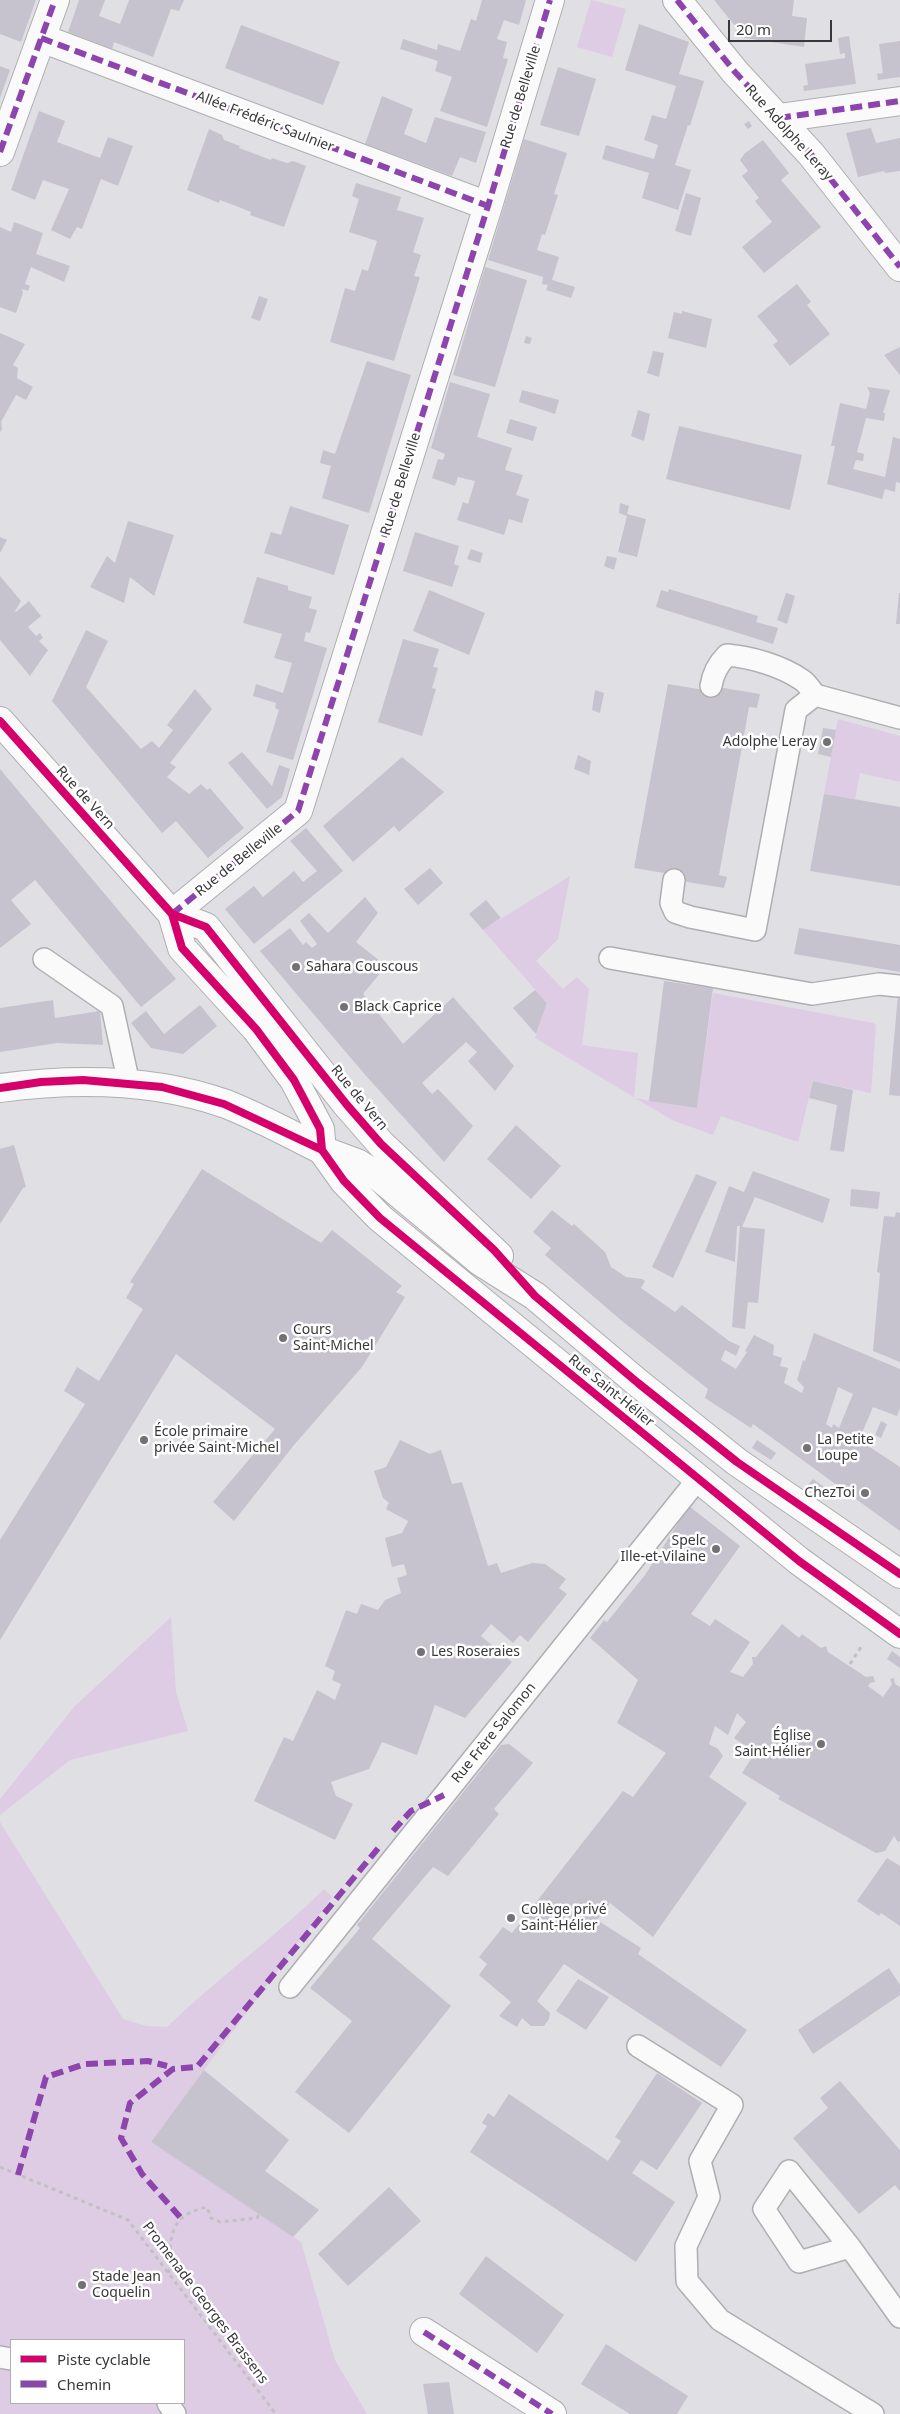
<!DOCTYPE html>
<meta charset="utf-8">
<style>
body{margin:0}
#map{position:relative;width:900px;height:2414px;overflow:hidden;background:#dfdfe4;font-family:"Noto Sans",sans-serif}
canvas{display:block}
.legend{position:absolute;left:10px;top:2339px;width:175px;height:65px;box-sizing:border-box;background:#fff;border:1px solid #afafb1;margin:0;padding:6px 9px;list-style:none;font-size:15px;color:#38383b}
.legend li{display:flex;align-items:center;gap:10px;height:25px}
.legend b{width:25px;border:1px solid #afafb1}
.scale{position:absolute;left:728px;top:20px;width:104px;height:22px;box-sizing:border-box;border:2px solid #38383b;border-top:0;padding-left:6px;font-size:15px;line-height:18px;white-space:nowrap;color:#38383b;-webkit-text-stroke:4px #fff;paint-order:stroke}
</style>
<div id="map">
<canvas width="900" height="2414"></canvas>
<ul class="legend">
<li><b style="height:6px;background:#d6006c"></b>Piste cyclable</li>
<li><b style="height:6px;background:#8e44ad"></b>Chemin</li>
</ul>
<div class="scale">20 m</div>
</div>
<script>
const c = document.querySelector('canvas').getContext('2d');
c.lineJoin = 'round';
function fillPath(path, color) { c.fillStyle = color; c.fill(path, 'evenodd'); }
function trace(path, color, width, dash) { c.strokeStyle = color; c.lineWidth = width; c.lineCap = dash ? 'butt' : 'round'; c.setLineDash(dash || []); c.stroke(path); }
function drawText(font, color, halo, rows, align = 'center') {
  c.font = font + ' "Noto Sans",sans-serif'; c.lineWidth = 5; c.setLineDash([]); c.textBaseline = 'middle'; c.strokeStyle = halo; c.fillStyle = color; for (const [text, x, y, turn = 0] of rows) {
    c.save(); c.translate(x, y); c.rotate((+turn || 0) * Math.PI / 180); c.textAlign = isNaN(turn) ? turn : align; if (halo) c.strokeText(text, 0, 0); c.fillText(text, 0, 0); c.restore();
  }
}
fillPath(new Path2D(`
 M 591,0 L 626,9 L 612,57 L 577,47 Z
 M 838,719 L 900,736 L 900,782 L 860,773 L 855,800 L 824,794 Z
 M 570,876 L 558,939 L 536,961 L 563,989 L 577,977 L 589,989 L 582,1045 L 638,1053 L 634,1098 L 697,1108 L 713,993 L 873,1023 L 876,1025 L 871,1093 L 813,1081 L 798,1142 L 721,1116 L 713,1135 L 672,1120 L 535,1038 L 547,1003 L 483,930 Z
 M 171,1617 L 176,1692 L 188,1731 L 70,1760 L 0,1815 L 0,1799 L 74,1707 Z
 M 0,1822 L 123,2019 L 146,2026 L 167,2027 C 217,1978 275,1938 324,1889 L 332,1897 L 151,2142 L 301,2242 L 335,2360 L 367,2414 L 0,2414 ZM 11,2340 L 184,2340 L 184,2403 L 11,2403 Z`), '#decce5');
fillPath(new Path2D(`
 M 0,0 L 36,0 L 21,42 L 0,34 Z
 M 79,0 L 105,0 L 99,16 L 120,24 L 129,0 L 184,0 L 179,11 L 171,9 L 153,57 L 114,42 L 112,49 L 68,32 Z
 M 482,0 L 526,0 L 519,25 L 504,20 L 497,39 L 507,42 L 503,58 L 508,59 L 487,127 L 440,111 L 452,77 L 435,71 L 438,61 L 400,49 L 403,39 L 437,50 L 438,44 L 460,51 L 471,19 L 476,21 Z
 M 714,0 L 794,0 L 792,16 L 807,18 L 804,47 L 745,38 Z
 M 639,24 L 689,42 L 679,74 L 704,81 L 690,126 L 688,125 L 675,165 L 691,170 L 678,210 L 642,198 L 649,173 L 602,159 L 606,145 L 654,159 L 658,145 L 644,140 L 652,115 L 666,119 L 676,86 L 625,70 Z
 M 241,25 L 340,62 L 323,105 L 225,68 Z
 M 849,36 L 856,84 L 804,91 L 803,86 L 808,85 L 805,64 L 845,58 L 845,53 L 840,54 L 838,38 Z
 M 900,41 L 900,77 L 878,80 L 877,74 L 883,73 L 879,44 Z
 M 0,66 L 10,70 L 0,98 Z
 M 558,67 L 596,79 L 579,136 L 540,125 Z
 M 382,96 L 413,109 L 404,134 L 426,143 L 435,117 L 486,132 L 476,163 L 460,157 L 452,176 L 365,144 Z
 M 39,111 L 65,121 L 57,142 L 100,158 L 108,137 L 133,146 L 118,186 L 101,179 L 82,229 L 77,227 L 70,239 L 51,230 L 69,189 L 43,180 L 35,200 L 11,190 Z
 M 749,121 L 752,126 L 748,129 L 744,124 Z
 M 871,128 L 876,143 L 900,138 L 900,171 L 885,173 L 884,171 L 858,177 L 846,133 Z
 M 209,129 L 222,135 L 224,140 L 240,146 L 239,148 L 271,160 L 272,158 L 287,163 L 293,161 L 306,166 L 284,227 L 250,215 L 251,212 L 236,206 L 220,200 L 219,203 L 187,190 Z
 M 524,139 L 567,153 L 554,194 L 558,195 L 545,235 L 542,234 L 537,250 L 559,257 L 552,280 L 575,287 L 571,298 L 546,290 L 548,285 L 542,284 L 543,277 L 488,260 Z
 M 763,140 L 789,173 L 781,180 L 821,227 L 764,273 L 742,247 L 772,222 L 755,201 L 759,198 L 742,176 L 748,171 L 740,160 L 745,153 Z
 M 356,183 L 401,197 L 397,210 L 424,218 L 413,252 L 421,255 L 414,276 L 420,277 L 394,361 L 330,342 L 345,288 L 355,291 L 362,269 L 368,271 L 377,241 L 349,232 L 359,199 L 352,196 Z
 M 686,193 L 701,198 L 691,236 L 675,231 Z
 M 14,222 L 43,233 L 36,254 L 70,266 L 64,282 L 31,267 L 25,284 L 30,286 L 28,291 L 22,289 L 23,293 L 16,313 L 0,307 L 0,227 L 11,232 Z
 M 485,267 L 527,280 L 495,387 L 453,375 Z
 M 797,284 L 811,302 L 807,305 L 830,334 L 790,366 L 773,345 L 778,341 L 757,316 Z
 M 259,296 L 268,299 L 260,321 L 251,318 Z
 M 682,311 L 712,319 L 706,348 L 668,338 L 674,312 L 682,314 Z
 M 0,333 L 25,344 L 13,365 L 18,368 L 17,378 L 33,387 L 26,400 L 16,395 L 1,422 L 2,429 L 0,433 Z
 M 526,336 L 532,338 L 530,344 L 524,343 Z
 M 900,347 L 900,375 L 884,355 Z
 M 653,351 L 664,353 L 659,377 L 647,373 Z
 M 367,361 L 411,375 L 369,513 L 322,498 L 331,466 L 320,463 L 323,450 L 335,454 Z
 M 450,382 L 490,394 L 477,437 L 512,448 L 505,470 L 523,475 L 516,495 L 529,499 L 522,523 L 509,519 L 504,535 L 457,520 L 463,502 L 468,504 L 475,481 L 458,477 L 455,486 L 432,478 L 438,459 L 443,460 L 445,454 L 431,448 Z
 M 867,387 L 890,390 L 883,413 L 885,413 L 884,421 L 866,418 L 857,452 L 864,454 L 863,461 L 856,460 L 853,469 L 885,477 L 893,437 L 900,439 L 900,483 L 896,482 L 895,492 L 885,489 L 882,499 L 827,484 L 835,446 L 831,446 L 840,403 L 866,409 L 870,393 Z
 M 522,390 L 559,400 L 555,414 L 519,402 Z
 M 638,410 L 650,414 L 644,441 L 631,436 Z
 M 510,419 L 537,427 L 533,441 L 506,433 Z
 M 679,426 L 802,455 L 790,510 L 666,479 Z
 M 620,503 L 629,506 L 627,514 L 646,519 L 637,557 L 618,552 L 627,516 L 619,513 Z
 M 290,506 L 349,525 L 334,575 L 264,553 L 271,532 L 281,535 Z
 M 128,521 L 174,535 L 154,596 L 130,577 L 124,603 L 90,587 L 107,556 L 115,563 Z
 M 415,532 L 459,546 L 454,564 L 459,566 L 452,587 L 403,571 Z
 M 0,537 L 7,540 L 0,553 Z
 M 471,549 L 483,553 L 480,563 L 467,559 Z
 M 607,556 L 617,558 L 614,570 L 604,566 Z
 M 0,576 L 21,601 L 15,611 L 16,612 L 29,601 L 41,616 L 28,627 L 36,636 L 40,633 L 43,638 L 39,641 L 48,650 L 30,676 L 0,640 Z
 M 257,577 L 288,586 L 288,590 L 312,597 L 309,608 L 317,610 L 310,633 L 306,632 L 304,641 L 327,648 L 293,760 L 266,752 L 279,710 L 275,708 L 276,703 L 253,696 L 256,684 L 283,693 L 292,663 L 274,658 L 282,634 L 243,623 Z
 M 669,589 L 758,616 L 756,622 L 778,628 L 773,644 L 656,607 L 661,590 L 668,592 Z
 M 429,590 L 485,613 L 469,655 L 413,631 Z
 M 786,593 L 795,596 L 787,624 L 777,620 Z
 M 899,593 L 900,593 L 900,624 L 896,624 Z
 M 86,630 L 108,641 L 86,687 L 141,749 L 152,741 L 159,748 L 173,730 L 167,725 L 195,689 L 212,709 L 170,763 L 176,767 L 167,777 L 189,794 L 201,784 L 207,790 L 210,788 L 244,828 L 208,858 L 176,821 L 162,833 L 52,701 Z
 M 403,639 L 439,649 L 433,667 L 438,668 L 432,688 L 436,689 L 422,736 L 378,722 Z
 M 668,684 L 704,690 L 705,685 L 760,694 L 757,708 L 749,707 L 719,875 L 727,877 L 724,888 L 669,879 L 670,874 L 634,868 Z
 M 595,690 L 604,693 L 600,713 L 592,710 Z
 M 823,728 L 836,730 L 831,757 L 818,754 Z
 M 242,752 L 272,786 L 279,765 L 290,769 L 282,797 L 267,809 L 228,763 Z
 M 578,755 L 591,761 L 589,775 L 574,769 Z
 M 402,757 L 444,792 L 399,832 L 394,826 L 353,862 L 323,826 Z
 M 0,769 L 176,979 L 141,1007 L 35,880 L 11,900 L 31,924 L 0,948 Z
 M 824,794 L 900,807 L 900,886 L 810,871 Z
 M 306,828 L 343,871 L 254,944 L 225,909 L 254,886 L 263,897 L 294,871 L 303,882 L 317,871 L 290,841 Z
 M 430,868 L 443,883 L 418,905 L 404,889 Z
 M 365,897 L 378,913 L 356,942 L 386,966 L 363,994 L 403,1044 L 453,997 L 514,1066 L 495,1091 L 468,1061 L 477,1052 L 466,1042 L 422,1083 L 432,1094 L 438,1089 L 473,1126 L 444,1162 L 367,1077 L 260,951 L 290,928 L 303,945 L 306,942 L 312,948 L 317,944 L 300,921 L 309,913 L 328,933 Z
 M 486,900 L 501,918 L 483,930 L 469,914 Z
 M 799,928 L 900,945 L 900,972 L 794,954 Z
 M 664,981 L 713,988 L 697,1108 L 649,1101 Z
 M 899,984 L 900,984 L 900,1096 L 889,1095 Z
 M 535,990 L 547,1003 L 536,1034 L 513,1008 Z
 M 53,1000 L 55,1018 L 100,1011 L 103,1045 L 57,1043 L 0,1052 L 0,1008 Z
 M 200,1005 L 217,1026 L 183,1054 L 151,1048 L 131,1023 L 146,1011 L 164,1034 Z
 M 813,1081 L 853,1090 L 844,1152 L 830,1150 L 837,1105 L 809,1098 Z
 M 516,1125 L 561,1166 L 531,1199 L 487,1159 Z
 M 14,1145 L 26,1187 L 23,1188 L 0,1224 L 0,1149 Z
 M 202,1169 L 321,1243 L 332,1230 L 402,1286 L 396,1292 L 405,1297 L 362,1367 L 294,1445 L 234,1521 L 213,1502 L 275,1429 L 176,1354 L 0,1640 L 0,1540 L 85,1404 L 64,1391 L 77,1367 L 99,1381 L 143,1309 L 126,1298 L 134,1284 L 130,1282 Z
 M 753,1171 L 830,1199 L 823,1223 L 755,1197 L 742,1227 L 765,1229 L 758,1303 L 748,1302 L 745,1329 L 732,1327 L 740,1226 L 737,1226 L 735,1262 L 705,1252 L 729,1186 L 744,1192 Z
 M 696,1174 L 717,1182 L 673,1278 L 652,1267 Z
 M 851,1189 L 880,1192 L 878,1209 L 850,1206 Z
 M 552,1210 L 572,1226 L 574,1224 L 605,1252 L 611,1267 L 626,1277 L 642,1279 L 645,1281 L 641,1288 L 675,1312 L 682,1305 L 729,1341 L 740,1346 L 736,1356 L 725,1350 L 721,1360 L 736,1369 L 747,1352 L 745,1351 L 754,1335 L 774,1345 L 773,1355 L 782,1358 L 780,1366 L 788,1368 L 784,1383 L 802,1393 L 804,1387 L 797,1380 L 803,1360 L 805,1361 L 814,1333 L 900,1369 L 900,1408 L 897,1416 L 873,1407 L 859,1440 L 900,1467 L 900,1531 L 753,1424 L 751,1428 L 705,1398 L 708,1389 L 622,1321 L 545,1255 L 551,1248 L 533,1232 ZM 838,1387 L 853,1394 L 839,1428 L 833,1424 L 832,1428 L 826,1424 Z
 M 896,1212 L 900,1213 L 900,1362 L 873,1351 L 880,1273 L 877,1272 L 884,1216 L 895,1217 Z
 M 881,1421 L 887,1424 L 881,1438 L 875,1435 Z
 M 400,1440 L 430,1454 L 441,1450 L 452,1484 L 462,1482 L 488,1566 L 497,1563 L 501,1573 L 532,1563 L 545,1564 L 566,1579 L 559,1588 L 567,1594 L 528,1642 L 520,1635 L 513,1643 L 491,1624 L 481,1636 L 512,1662 L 465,1718 L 435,1705 L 417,1755 L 382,1742 L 369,1769 L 331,1782 L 336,1796 L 353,1804 L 335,1840 L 254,1801 L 284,1737 L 293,1741 L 317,1690 L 335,1700 L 341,1684 L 332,1680 L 335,1671 L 325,1666 L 346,1610 L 357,1614 L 361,1604 L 378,1610 L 385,1600 L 401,1593 L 397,1578 L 407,1575 L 404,1564 L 392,1567 L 385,1538 L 402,1533 L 408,1521 L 386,1509 L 389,1503 L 383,1498 L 374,1471 L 386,1467 Z
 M 757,1440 L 776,1453 L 771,1460 L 752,1448 Z
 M 813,1479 L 831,1492 L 826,1499 L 807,1486 Z
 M 689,1506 L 740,1546 L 691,1614 L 710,1626 L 715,1619 L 750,1642 L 730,1672 L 743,1677 L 753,1664 L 752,1657 L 756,1657 L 782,1624 L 799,1638 L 802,1634 L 821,1648 L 826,1646 L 828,1652 L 866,1677 L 873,1676 L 875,1682 L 870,1683 L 868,1686 L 883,1697 L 892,1684 L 890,1679 L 894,1678 L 895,1684 L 900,1687 L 900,1841 L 898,1842 L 894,1836 L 885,1851 L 876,1853 L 778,1799 L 780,1796 L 742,1773 L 753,1756 L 749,1754 L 752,1750 L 734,1738 L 746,1722 L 737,1713 L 728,1735 L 715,1726 L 709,1744 L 718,1749 L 723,1756 L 709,1777 L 747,1803 L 653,1937 L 610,1903 L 597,1920 L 641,1948 L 638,1954 L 747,2030 L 721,2067 L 564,1964 L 537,2001 L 550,2013 L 549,2019 L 544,2026 L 531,2026 L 522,2018 L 517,2027 L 499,2016 L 511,2002 L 479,1975 L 487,1964 L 479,1957 L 503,1927 L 512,1933 L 623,1791 L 633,1797 L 666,1753 L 617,1723 L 638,1680 L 590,1638 L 604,1620 L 607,1622 L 645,1575 Z
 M 892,1651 L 900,1657 L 900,1668 L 887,1659 Z
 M 509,1744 L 533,1763 L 494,1809 L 499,1814 L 448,1876 L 433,1867 L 372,1939 L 451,2006 L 349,2133 L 295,2092 L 352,2021 L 310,1988 L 360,1928 L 357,1925 L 501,1745 Z
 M 887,1858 L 900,1866 L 900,1926 L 881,1913 L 879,1916 L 857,1901 Z
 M 889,1968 L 900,1985 L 900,1995 L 813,2054 L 798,2030 Z
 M 578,1979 L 609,1997 L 586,2030 L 556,2011 Z
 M 204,2070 L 289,2140 L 265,2171 L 319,2210 L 293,2237 L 151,2142 Z
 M 657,2073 L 702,2103 L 657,2170 L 641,2160 L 632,2173 L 675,2202 L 636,2262 L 470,2152 L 487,2126 L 482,2123 L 488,2113 L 494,2117 L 509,2094 L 608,2161 L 621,2141 L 615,2137 Z
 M 840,2081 L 900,2150 L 900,2191 L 895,2185 L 859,2214 L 793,2138 L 828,2108 L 820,2098 Z
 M 389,2187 L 421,2221 L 348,2286 L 318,2254 Z
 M 486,2256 L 564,2315 L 537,2353 L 459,2294 Z
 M 606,2344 L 688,2396 L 677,2414 L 630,2414 L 581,2384 Z
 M 449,2382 L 454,2414 L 428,2414 L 423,2384 Z`), '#c6c3cf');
const service = new Path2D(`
 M 711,686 C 713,673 718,664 727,655 C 751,657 782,666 802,680 C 807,683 811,690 815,695
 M 674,880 L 671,903 L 675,912 L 690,917 L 755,930 L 796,710 L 815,695 L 900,718
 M 610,958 L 812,994 L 879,984 L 898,986
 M 44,959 L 112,1006 L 129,1084
 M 290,1987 L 698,1479
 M 638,2046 L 732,2105 L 700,2161 L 709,2197 L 686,2246 L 687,2281 L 720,2320 L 873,2414
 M 850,2247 L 799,2262 L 764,2209 L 789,2171 L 850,2247 L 900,2317
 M 0,2357 L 11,2359
 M 168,2403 L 175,2414`);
const minor = new Path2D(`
 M 677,0 L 735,72 L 811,154 L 900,267
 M 41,38 L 488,206
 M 779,118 L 900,101
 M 0,152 L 55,0
 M 172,914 L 298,811 L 488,206 L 550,0
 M 424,2332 L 552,2414`);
const secondary = new Path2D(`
 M 0,1088 C 75,1078 153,1078 226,1104 C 259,1117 290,1134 322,1150`);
const primary = new Path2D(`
 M 0,721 L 172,914 L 182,948 L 256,1029 L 294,1080 L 320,1129 L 322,1150
 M 172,914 L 206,927 L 347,1105 L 381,1144 L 499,1256
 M 322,1150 L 344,1181 L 380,1218 L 799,1561 L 900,1634
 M 322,1150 L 357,1163 L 378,1176 L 481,1262 L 535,1296 L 638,1383 L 737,1462 L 900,1574`);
trace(service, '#afafb2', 24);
trace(minor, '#afafb2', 30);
trace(secondary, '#afafb2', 30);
trace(primary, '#afafb2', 30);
trace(new Path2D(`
 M 850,1664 L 861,1647
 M 0,2167 L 128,2220 L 276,2414
 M 169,2273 C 171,2237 167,2216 207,2207 L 211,2218 L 220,2222 L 257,2218 L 260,2213`), '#c1c1c2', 3, [4, 4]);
trace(service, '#fafafb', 21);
trace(minor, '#fafafb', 28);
trace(secondary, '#fafafb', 28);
trace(primary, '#fafafb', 28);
trace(new Path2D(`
 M 677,0 L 735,72 L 811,154 L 900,267
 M 41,38 L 488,206
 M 779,118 L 900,101
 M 0,152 L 55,0
 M 172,914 L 298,811 L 488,206 L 550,0
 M 393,1831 L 411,1811 L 444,1795
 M 18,2175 L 46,2077 L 85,2064 L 148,2061 L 167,2066
 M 180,2217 L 142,2174 L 121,2138 L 130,2103 L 173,2069 L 197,2067 L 380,1846
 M 424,2332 L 552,2414`), '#8e44ad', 6, [12, 6]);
trace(new Path2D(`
 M 0,721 L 172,914 L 182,948 L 256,1029 L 294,1080 L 320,1129 L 322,1150
 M 172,914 L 206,927 L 347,1105 L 381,1144 L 494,1250 L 535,1296 L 638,1383 L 737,1462 L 900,1574
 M 0,1088 L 41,1082 L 83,1080 L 162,1087 L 224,1104 L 322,1150 L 344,1181 L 380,1218 L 799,1561 L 900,1634`), '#d6006c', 8);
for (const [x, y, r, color] of [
 [827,742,5,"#727276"],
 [296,967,5,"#727276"],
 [344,1007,5,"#727276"],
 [283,1338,5,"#727276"],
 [144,1440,5,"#727276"],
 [807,1448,5,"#727276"],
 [865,1493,5,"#727276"],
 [716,1549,5,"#727276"],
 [421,1652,5,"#727276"],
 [821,1744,5,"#727276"],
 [511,1918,5,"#727276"],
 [82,2285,5,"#727276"]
]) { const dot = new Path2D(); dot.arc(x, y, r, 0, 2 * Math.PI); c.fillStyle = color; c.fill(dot); trace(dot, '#fff', 2); }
drawText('14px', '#38383b', '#fff', [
 ["Rue de Belleville",521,97,-73],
 ["Allée Frédéric Saulnier",265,122,21],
 ["Rue Adolphe Leray",789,133,48],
 ["Rue de Belleville",401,484,-73],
 ["Rue de Vern",85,798,48],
 ["Rue de Belleville",239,860,-39],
 ["Rue de Vern",359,1098,50],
 ["Rue Saint-Hélier",611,1391,39],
 ["Rue Frère Salomon",494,1733,-51],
 ["Promenade Georges Brassens",205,2303,53]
]);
drawText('14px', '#38383b', '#fff', [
 ["Adolphe Leray",817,742,"right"],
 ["Sahara Couscous",306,967],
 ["Black Caprice",354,1007],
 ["Cours",293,1330],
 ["Saint-Michel",293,1346],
 ["École primaire",154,1432],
 ["privée Saint-Michel",154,1448],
 ["La Petite",817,1440],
 ["Loupe",817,1456],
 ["ChezToi",855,1493,"right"],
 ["Spelc",706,1541,"right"],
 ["Ille-et-Vilaine",706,1557,"right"],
 ["Les Roseraies",431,1652],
 ["Église",811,1736,"right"],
 ["Saint-Hélier",811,1752,"right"],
 ["Collège privé",521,1910],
 ["Saint-Hélier",521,1926],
 ["Stade Jean",92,2277],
 ["Coquelin",92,2293]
], 'left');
</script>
